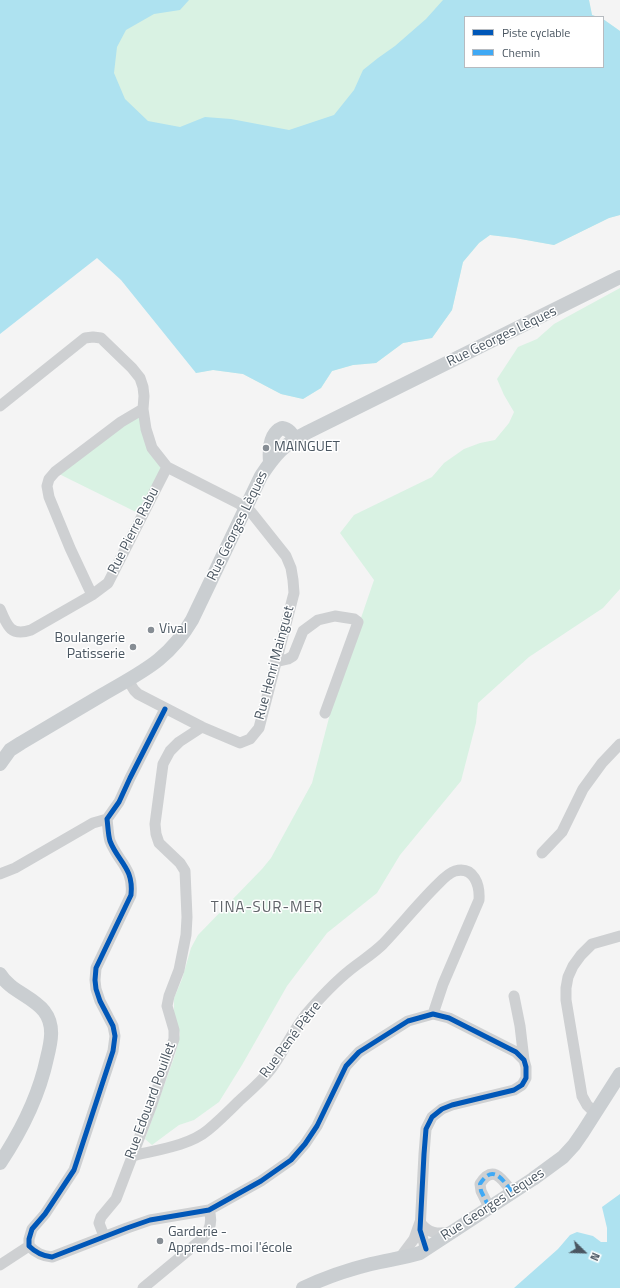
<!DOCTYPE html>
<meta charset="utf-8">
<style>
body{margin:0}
#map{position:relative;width:620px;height:1288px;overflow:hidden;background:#f4f4f4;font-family:"Titillium Web",sans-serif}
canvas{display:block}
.legend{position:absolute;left:464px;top:16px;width:140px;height:52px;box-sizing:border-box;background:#fff;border:1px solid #b7bbc0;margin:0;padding:5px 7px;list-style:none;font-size:12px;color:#4a5661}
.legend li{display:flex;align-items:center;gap:8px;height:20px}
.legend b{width:20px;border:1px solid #b7bbc0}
.north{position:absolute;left:564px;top:1232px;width:40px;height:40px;-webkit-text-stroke:3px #fff;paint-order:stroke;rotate:113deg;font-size:11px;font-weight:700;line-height:16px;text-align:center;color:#4a5661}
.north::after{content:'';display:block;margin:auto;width:14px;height:18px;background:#4a5661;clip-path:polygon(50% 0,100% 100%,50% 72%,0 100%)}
</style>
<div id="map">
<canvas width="620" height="1288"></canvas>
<ul class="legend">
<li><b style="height:5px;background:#0057b8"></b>Piste cyclable</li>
<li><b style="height:5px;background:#3fa9f5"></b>Chemin</li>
</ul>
<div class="north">N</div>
</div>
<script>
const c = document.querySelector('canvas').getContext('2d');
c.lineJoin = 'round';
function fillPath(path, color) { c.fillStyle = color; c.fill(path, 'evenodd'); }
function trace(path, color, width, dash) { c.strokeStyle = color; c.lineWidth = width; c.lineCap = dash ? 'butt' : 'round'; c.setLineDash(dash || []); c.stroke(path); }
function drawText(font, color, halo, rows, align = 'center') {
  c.font = font + ' "Titillium Web",sans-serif'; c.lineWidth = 3; c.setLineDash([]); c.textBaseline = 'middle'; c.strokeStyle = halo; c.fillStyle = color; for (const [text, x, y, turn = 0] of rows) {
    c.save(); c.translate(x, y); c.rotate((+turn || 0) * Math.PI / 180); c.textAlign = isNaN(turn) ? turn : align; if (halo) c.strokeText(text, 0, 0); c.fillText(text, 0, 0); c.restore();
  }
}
fillPath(new Path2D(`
 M 0,0 L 589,0 L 592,15 L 598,17 L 465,17 L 465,67 L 603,67 L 603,19 L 620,31 L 620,215 L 609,218 L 554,245 L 515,238 L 490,235 L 479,243 L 463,262 L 452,310 L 432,338 L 403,343 L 376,363 L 353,365 L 332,371 L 321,388 L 303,399 L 281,394 L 243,374 L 213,370 L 196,373 Z
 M 620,288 L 620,589 L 603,608 L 529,657 L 478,703 L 476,723 L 461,781 L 400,855 L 377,893 L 327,933 L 287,986 L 242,1065 L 219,1102 L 194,1120 L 179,1125 L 152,1145 L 145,1139 L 175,1055 L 180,1034 L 174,1013 L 174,998 L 182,979 L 191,948 L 198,935 L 262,869 L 271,858 L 312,783 L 336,691 L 374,580 L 340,533 L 354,515 L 432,477 L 444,463 L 464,449 L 480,443 L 495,440 L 509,423 L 514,412 L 504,395 L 497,379 L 518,347 L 537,339 L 554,324 Z
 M 143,409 L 146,429 L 167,467 L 142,515 L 55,472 Z`), '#d9f2e3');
fillPath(new Path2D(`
 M 0,0 L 189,0 L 180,10 L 154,14 L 126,30 L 117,47 L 114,73 L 125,99 L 148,121 L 180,127 L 205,117 L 231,119 L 289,130 L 334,115 L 354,90 L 363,70 L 378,58 L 395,46 L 426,19 L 443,0 L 589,0 L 592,15 L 598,17 L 465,17 L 465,67 L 603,67 L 603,19 L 620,31 L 620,215 L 609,218 L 554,245 L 515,238 L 490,235 L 479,243 L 463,262 L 452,310 L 432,338 L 403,343 L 376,363 L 353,365 L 332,371 L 321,388 L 303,399 L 281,394 L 243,374 L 213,370 L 196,373 L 121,280 L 97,258 L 0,334 Z
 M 620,1194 L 620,1288 L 514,1288 L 558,1249 L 570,1235 L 577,1232 L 593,1236 L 601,1242 L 607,1242 L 607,1228 L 602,1207 Z`), '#aee2f0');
trace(new Path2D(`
 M 0,406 L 85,338 L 93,337 L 101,338 L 132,368 L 140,378 L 143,387 L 144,396 L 143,409 L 146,429 L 152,448 L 167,467 L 238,503 L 251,512 L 286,556 L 291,568 L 293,580 L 294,593 L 259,728 L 250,739 L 240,743 L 202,727 L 138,694 L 134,690 L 128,680
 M 92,595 L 70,548 L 49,497 L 47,486 L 49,479 L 55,472 L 121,422 L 143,409
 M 0,609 C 7,626 11,637 31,630 L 92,595 L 108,583 L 167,467
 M 275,662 L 288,659 L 293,656 L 303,631 L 318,620 L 335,616 L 354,619 L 358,622 L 325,713
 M 165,709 L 130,778 L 119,802 L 107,819 C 108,826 108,834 110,841 C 118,862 134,868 131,895 L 96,968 L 95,980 L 96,989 L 100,1001 L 113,1026 L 115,1036 L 113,1051 L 74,1170 L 45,1214 L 32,1229 L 29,1239 L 29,1246 C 36,1253 42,1256 52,1257 L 127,1228 L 150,1220 L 209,1210 L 261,1181 L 291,1160 L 305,1144 L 317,1126 L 346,1066 L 359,1052 L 408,1021 L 433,1014 L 449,1018 L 516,1052 L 524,1060 L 526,1067 L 526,1078 L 522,1085 L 514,1090 L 452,1105 L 442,1109 L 432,1117 L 426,1129 L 424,1154 L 420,1230 L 426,1249
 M 542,853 L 562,832 L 583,789 L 602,763 L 620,744
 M 0,874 L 15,868 L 93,823 L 107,819
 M 514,996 L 520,1026 L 524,1060
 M 595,1113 L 587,1105 L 582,1096 L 566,1000 L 566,988 L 568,977 L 573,966 L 581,955 L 592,944 L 620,936
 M 132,1156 C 156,1150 189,1146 208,1130 C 219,1121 229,1111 239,1101 C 250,1091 262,1081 271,1069 C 284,1051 293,1030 307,1013 C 320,998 335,982 350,970 C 361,961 373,954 383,944 C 401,925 417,905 436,886 C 441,881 448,873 455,871 C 474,866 480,885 479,900 L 443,984 L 433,1014
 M 489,1207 L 481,1191 L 480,1184 C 493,1163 503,1180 512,1192
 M 104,1236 L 99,1223 L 101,1217 L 116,1199 L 151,1107 L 174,1039 L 174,1030 L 167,1006 L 169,996 L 179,970 L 186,935 L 187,917 L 185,871 L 180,863 L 159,843 L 156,834 L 155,824 L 163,764 L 170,751 L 179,742 L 202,727
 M 399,1259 L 414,1239 L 420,1222 C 428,1234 438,1234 451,1232
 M 0,1265 L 29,1246
 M 143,1288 L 202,1239 C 210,1231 213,1222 209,1210`), '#ced0d2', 11);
trace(new Path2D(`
 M 270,462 C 269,450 270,433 282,428 C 289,429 292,434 295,439
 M 0,764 L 10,750 L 21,743 C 48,727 75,711 102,695 C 141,672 168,661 192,620 L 261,476 C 274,456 284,444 306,433 L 620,277
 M 0,974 C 10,991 32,996 44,1011 C 55,1025 51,1042 47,1058 C 39,1096 22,1130 0,1163
 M 303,1288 C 324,1278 347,1270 371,1264 C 387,1260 404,1258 420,1253 L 533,1179 L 563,1157 L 574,1145 L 583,1132 L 620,1074`), '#caced1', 14);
trace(new Path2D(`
 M 489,1207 L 481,1191 L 480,1184 C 493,1163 503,1180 512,1192`), '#3fa9f5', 4, [8, 4]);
trace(new Path2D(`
 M 165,709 L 130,778 L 119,802 L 107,819 C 108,826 108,834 110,841 C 118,862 134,868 131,895 L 96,968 L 95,980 L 96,989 L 100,1001 L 113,1026 L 115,1036 L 113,1051 L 74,1170 L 45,1214 L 32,1229 L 29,1239 L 29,1246 C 36,1253 42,1256 52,1257 L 127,1228 L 150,1220 L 209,1210 L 261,1181 L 291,1160 L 305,1144 L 317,1126 L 346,1066 L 359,1052 L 408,1021 L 433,1014 L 449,1018 L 516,1052 L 524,1060 L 526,1067 L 526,1078 L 522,1085 L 514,1090 L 452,1105 L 442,1109 L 432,1117 L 426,1129 L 424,1154 L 420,1230 L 426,1249`), '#0057b8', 5);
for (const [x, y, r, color] of [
 [266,448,4,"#868d94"],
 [151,630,4,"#868d94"],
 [133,647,4,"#868d94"],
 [160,1241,4,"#868d94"]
]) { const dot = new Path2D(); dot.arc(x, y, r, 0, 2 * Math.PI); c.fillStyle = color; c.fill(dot); trace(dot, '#fff', 1.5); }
drawText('14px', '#4a5661', '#fff', [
 ["Rue Georges Lèques",502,337,-26],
 ["Rue Georges Lèques",238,526,-64],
 ["Rue Pierre Rabu",134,531,-63],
 ["Rue Henri Mainguet",275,663,-75],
 ["Rue René Pètre",291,1040,-53],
 ["Rue Edouard Pouillet",151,1101,-70],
 ["Rue Georges Lèques",493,1205,-33]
]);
drawText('14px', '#4a5661', '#fff', [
 ["MAINGUET",274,448],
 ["Vival",159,630],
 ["Boulangerie",125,639,"right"],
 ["Patisserie",125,655,"right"],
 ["Garderie -",168,1233],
 ["Apprends-moi l'école",168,1249]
], 'left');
c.letterSpacing = '1px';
drawText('15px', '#5f6368', '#fff', [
 ["TINA-SUR-MER",267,908]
]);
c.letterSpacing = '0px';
</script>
